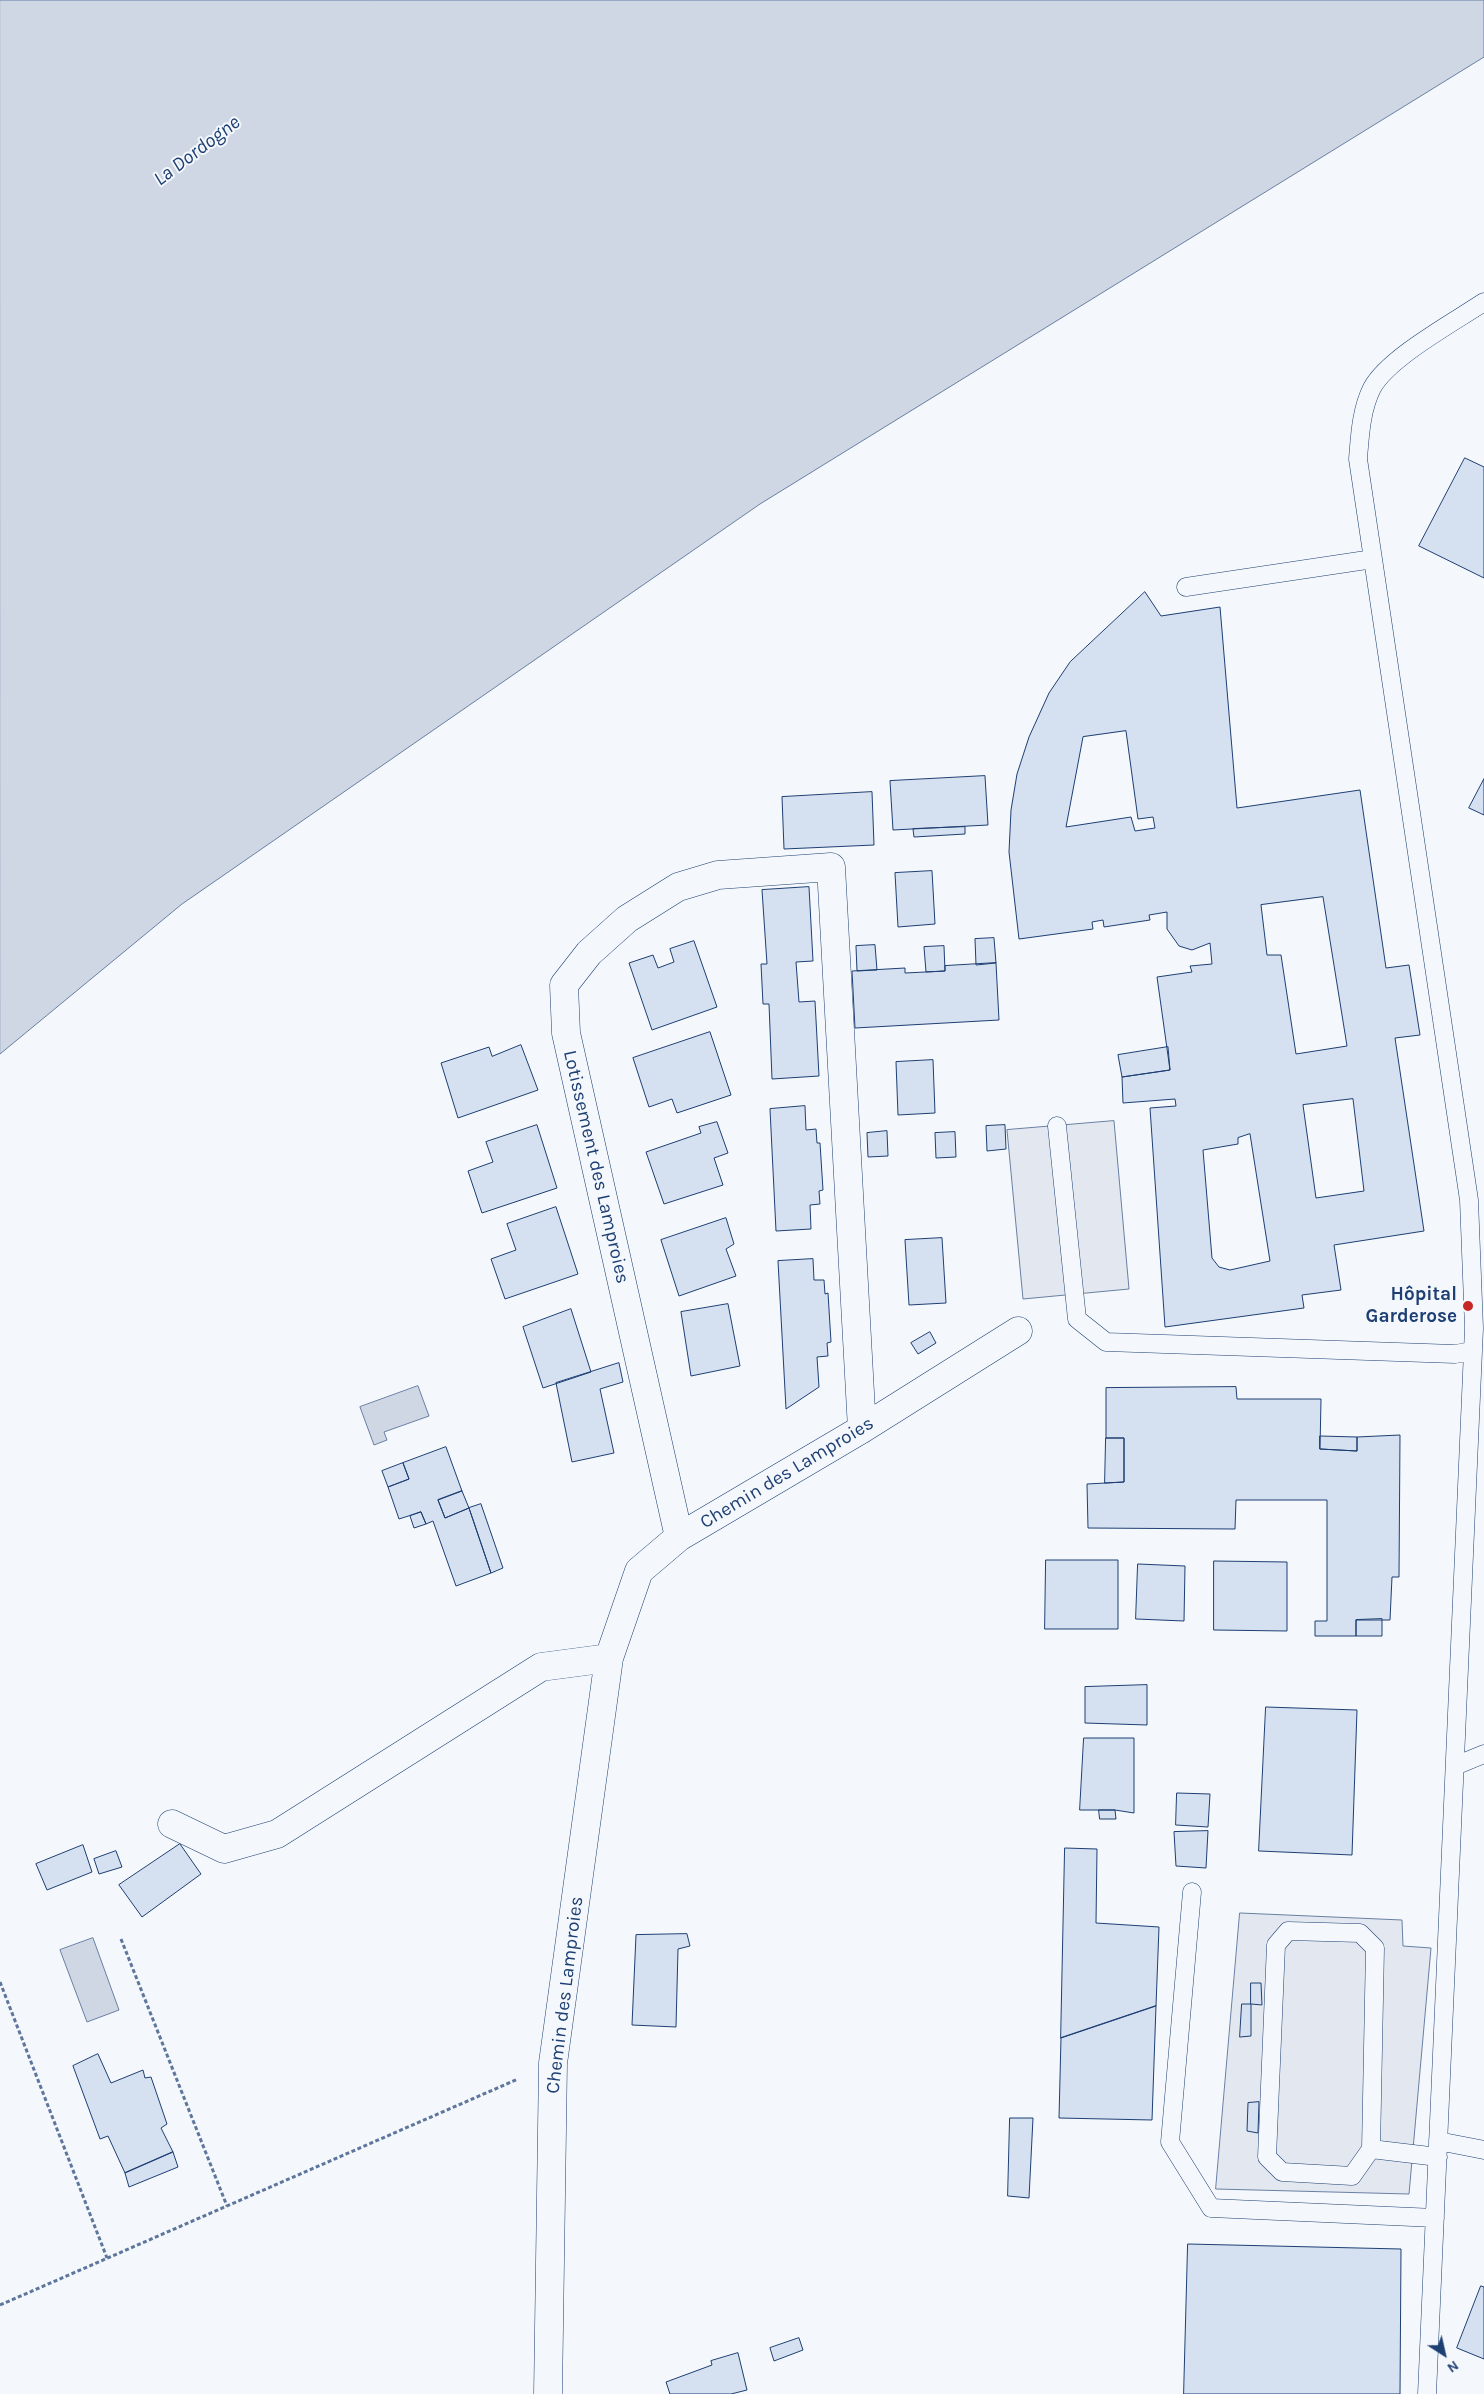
<!DOCTYPE html>
<meta charset="utf-8">
<style>
body{margin:0}
#map{position:relative;width:1484px;height:2394px;overflow:hidden;background:#f4f7fb;font-family:Karla,sans-serif}
canvas{display:block}
.north{position:absolute;left:1419px;top:2329px;width:50px;height:50px;-webkit-text-stroke:4px #f4f7fb;paint-order:stroke;rotate:145deg;font-size:14px;font-weight:700;line-height:20px;text-align:center;color:#1d3f73}
.north::after{content:'';display:block;margin:auto;width:18px;height:22px;background:#1d3f73;clip-path:polygon(50% 0,100% 100%,50% 72%,0 100%)}
</style>
<div id="map">
<canvas width="1484" height="2394"></canvas>
<div class="north">N</div>
</div>
<script>
const c = document.querySelector('canvas').getContext('2d');
c.lineJoin = 'round';
function fillPath(path, color) { c.fillStyle = color; c.fill(path, 'evenodd'); }
function trace(path, color, width, dash) { c.strokeStyle = color; c.lineWidth = width; c.lineCap = dash ? 'butt' : 'round'; c.setLineDash(dash || []); c.stroke(path); }
function drawText(font, color, halo, rows, align = 'center') {
  c.font = font + ' Karla,sans-serif'; c.lineWidth = 4; c.setLineDash([]); c.textBaseline = 'middle'; c.strokeStyle = halo; c.fillStyle = color; for (const [text, x, y, turn = 0] of rows) {
    c.save(); c.translate(x, y); c.rotate((+turn || 0) * Math.PI / 180); c.textAlign = isNaN(turn) ? turn : align; if (halo) c.strokeText(text, 0, 0); c.fillText(text, 0, 0); c.restore();
  }
}
const parking = new Path2D(`
 M 1114,1121 L 1129,1289 L 1023,1299 L 1007,1130 Z
 M 1240,1913 L 1402,1920 L 1403,1946 L 1431,1948 L 1409,2194 L 1216,2189 Z`);
fillPath(parking, '#e3e8f0');
trace(parking, '#687fa3', 1);
const water = new Path2D(`
 M 0,0 L 1484,0 L 1484,57 L 760,504 L 182,904 L 0,1054 Z
 M 418,1386 L 429,1416 L 384,1432 L 387,1440 L 374,1445 L 360,1407 Z
 M 93,1938 L 119,2010 L 87,2022 L 60,1950 Z`);
fillPath(water, '#cfd7e4');
trace(water, '#687fa3', 1);
const building = new Path2D(`
 M 1465,458 L 1484,467 L 1484,578 L 1419,546 Z
 M 1145,592 L 1161,616 L 1220,607 L 1237,808 L 1360,790 L 1386,968 L 1409,965 L 1420,1035 L 1395,1038 L 1424,1231 L 1334,1245 L 1341,1290 L 1302,1295 L 1304,1308 L 1165,1327 L 1150,1108 L 1176,1106 L 1175,1099 L 1123,1103 L 1122,1077 L 1170,1070 L 1157,977 L 1192,972 L 1190,966 L 1212,964 L 1210,943 L 1192,950 L 1179,946 L 1167,929 L 1167,912 L 1149,915 L 1150,920 L 1104,927 L 1103,920 L 1092,922 L 1093,929 L 1019,939 L 1009,852 L 1011,810 L 1017,774 L 1029,737 L 1049,693 L 1070,662 ZM 1126,731 L 1138,819 L 1153,817 L 1155,828 L 1135,831 L 1131,817 L 1066,827 L 1083,737 ZM 1323,897 L 1347,1046 L 1296,1054 L 1281,955 L 1267,955 L 1261,905 ZM 1353,1099 L 1364,1191 L 1316,1198 L 1303,1105 ZM 1250,1134 L 1270,1261 L 1230,1270 L 1219,1267 L 1212,1258 L 1203,1150 L 1238,1144 L 1238,1138 Z
 M 985,776 L 988,825 L 893,830 L 890,781 Z
 M 1484,779 L 1484,815 L 1469,808 Z
 M 872,792 L 874,845 L 784,849 L 782,797 Z
 M 965,827 L 965,834 L 914,837 L 913,829 Z
 M 932,871 L 935,924 L 898,927 L 895,873 Z
 M 809,887 L 813,961 L 796,962 L 799,1002 L 815,1001 L 819,1076 L 772,1079 L 769,1004 L 763,1004 L 761,964 L 767,964 L 762,890 Z
 M 994,938 L 996,963 L 976,965 L 975,939 Z
 M 694,941 L 717,1007 L 652,1030 L 629,963 L 653,955 L 658,968 L 674,962 L 670,949 Z
 M 875,945 L 877,970 L 857,971 L 856,946 Z
 M 944,946 L 945,971 L 926,972 L 924,947 Z
 M 996,963 L 999,1020 L 855,1028 L 852,971 L 905,968 L 905,973 L 945,971 L 945,966 Z
 M 710,1032 L 731,1095 L 677,1113 L 672,1099 L 649,1107 L 633,1058 Z
 M 521,1045 L 538,1090 L 458,1118 L 441,1063 L 489,1047 L 492,1056 Z
 M 1168,1047 L 1170,1070 L 1122,1077 L 1118,1055 Z
 M 933,1060 L 935,1113 L 898,1115 L 896,1062 Z
 M 805,1106 L 806,1130 L 816,1129 L 817,1143 L 820,1143 L 823,1190 L 819,1191 L 820,1204 L 810,1205 L 811,1229 L 776,1231 L 770,1109 Z
 M 717,1122 L 728,1153 L 714,1158 L 723,1185 L 664,1204 L 646,1152 L 701,1133 L 699,1127 Z
 M 537,1125 L 557,1188 L 482,1213 L 468,1171 L 493,1162 L 486,1142 Z
 M 1005,1125 L 1006,1149 L 987,1151 L 986,1126 Z
 M 887,1131 L 888,1156 L 868,1157 L 867,1133 Z
 M 955,1132 L 956,1157 L 936,1158 L 935,1133 Z
 M 556,1207 L 578,1274 L 505,1299 L 491,1259 L 516,1250 L 507,1224 Z
 M 726,1218 L 734,1244 L 726,1249 L 736,1276 L 679,1296 L 661,1240 Z
 M 942,1238 L 946,1303 L 909,1305 L 905,1240 Z
 M 813,1259 L 814,1280 L 824,1280 L 825,1294 L 828,1293 L 831,1342 L 827,1343 L 828,1356 L 817,1357 L 819,1387 L 786,1409 L 778,1261 Z
 M 728,1304 L 740,1366 L 691,1376 L 681,1312 Z
 M 571,1309 L 591,1372 L 543,1388 L 523,1327 Z
 M 930,1332 L 936,1343 L 918,1354 L 911,1343 Z
 M 619,1363 L 623,1382 L 600,1389 L 614,1453 L 572,1462 L 556,1383 Z
 M 1236,1387 L 1237,1399 L 1321,1399 L 1320,1449 L 1357,1451 L 1357,1437 L 1400,1435 L 1399,1577 L 1392,1577 L 1390,1620 L 1356,1620 L 1356,1636 L 1315,1636 L 1315,1621 L 1327,1621 L 1327,1500 L 1236,1500 L 1235,1529 L 1088,1528 L 1087,1484 L 1124,1482 L 1124,1438 L 1106,1438 L 1106,1388 Z
 M 1320,1436 L 1357,1437 L 1357,1451 L 1320,1449 Z
 M 1106,1438 L 1124,1438 L 1124,1482 L 1105,1483 Z
 M 446,1447 L 462,1491 L 438,1500 L 445,1518 L 469,1508 L 491,1573 L 456,1586 L 433,1521 L 426,1524 L 421,1512 L 399,1519 L 388,1487 L 409,1479 L 403,1463 Z
 M 403,1463 L 409,1479 L 388,1487 L 382,1471 Z
 M 462,1491 L 469,1508 L 445,1518 L 438,1500 Z
 M 481,1504 L 503,1568 L 491,1573 L 469,1508 Z
 M 421,1512 L 426,1524 L 414,1528 L 410,1516 Z
 M 1046,1560 L 1118,1560 L 1118,1629 L 1045,1629 Z
 M 1214,1561 L 1287,1562 L 1287,1631 L 1214,1630 Z
 M 1138,1564 L 1185,1566 L 1184,1621 L 1136,1619 Z
 M 1382,1619 L 1382,1636 L 1356,1636 L 1356,1620 Z
 M 1147,1685 L 1147,1725 L 1085,1723 L 1085,1687 Z
 M 1266,1707 L 1357,1710 L 1352,1855 L 1259,1851 Z
 M 1084,1738 L 1134,1738 L 1134,1813 L 1115,1810 L 1080,1810 Z
 M 1177,1793 L 1210,1794 L 1208,1827 L 1176,1825 Z
 M 1099,1810 L 1115,1810 L 1116,1819 L 1100,1819 Z
 M 1208,1831 L 1206,1868 L 1176,1866 L 1174,1832 Z
 M 180,1844 L 201,1874 L 142,1917 L 119,1885 Z
 M 83,1845 L 92,1872 L 47,1890 L 36,1864 Z
 M 1065,1848 L 1097,1849 L 1096,1923 L 1159,1927 L 1156,2006 L 1061,2038 Z
 M 116,1851 L 122,1867 L 99,1874 L 94,1859 Z
 M 687,1934 L 690,1946 L 678,1949 L 676,2027 L 632,2025 L 636,1935 Z
 M 1251,1983 L 1261,1983 L 1262,2005 L 1251,2004 Z
 M 1242,2004 L 1251,2004 L 1251,2036 L 1240,2037 Z
 M 1156,2006 L 1152,2120 L 1059,2118 L 1061,2038 Z
 M 98,2054 L 111,2083 L 143,2070 L 145,2078 L 151,2077 L 167,2124 L 161,2128 L 173,2152 L 125,2173 L 108,2136 L 100,2139 L 73,2066 Z
 M 1259,2102 L 1258,2133 L 1247,2131 L 1248,2103 Z
 M 1010,2118 L 1033,2118 L 1029,2198 L 1008,2196 Z
 M 173,2152 L 178,2167 L 129,2187 L 125,2173 Z
 M 1188,2244 L 1401,2249 L 1400,2394 L 1184,2394 Z
 M 1481,2286 L 1484,2287 L 1484,2359 L 1457,2348 Z
 M 799,2338 L 803,2350 L 774,2361 L 770,2348 Z
 M 738,2353 L 747,2390 L 731,2394 L 670,2394 L 666,2382 L 712,2365 L 711,2361 Z`);
fillPath(building, '#d5e0f0');
trace(building, '#1d3f73', 1);
const lane = new Path2D(`
 M 1186,587 L 1373,559
 M 1057,1126 L 1077,1319 L 1106,1342 L 1455,1354 L 1473,1351
 M 1455,1766 L 1484,1754
 M 1192,1892 L 1170,2142 L 1211,2208 L 1435,2218
 M 1288,1931 L 1360,1933 L 1375,1948 L 1371,2149 L 1352,2176 L 1282,2172 L 1267,2157 L 1276,1945 Z
 M 1438,2141 L 1484,2150
 M 1371,2149 L 1438,2157
 M 1427,2394 L 1474,1328 L 1469,1200 L 1358,459 C 1360,435 1361,410 1372,388 C 1388,358 1454,322 1484,302`);
const street = new Path2D(`
 M 679,1537 L 566,1033 L 564,985 L 589,953 L 627,919 L 678,887 L 718,875 L 831,867 L 862,1429
 M 609,1658 L 639,1571 L 679,1537 L 862,1429 L 1018,1331
 M 172,1824 L 224,1849 L 277,1834 L 541,1667 L 609,1658 L 553,2063 L 548,2394`);
trace(lane, '#1d3f73', 19);
trace(street, '#1d3f73', 29);
trace(new Path2D(`
 M 121,1939 L 227,2206
 M 0,1982 L 107,2258
 M 0,2305 L 518,2079`), '#5e769c', 3, [4, 2.5]);
trace(lane, '#f4f7fb', 18);
trace(street, '#f4f7fb', 28);
for (const [x, y, r, color] of [
 [1468,1306,6,"#c62828"]
]) { const dot = new Path2D(); dot.arc(x, y, r, 0, 2 * Math.PI); c.fillStyle = color; c.fill(dot); trace(dot, '#f4f7fb', 2); }
drawText('19px', '#1d3f73', '#f4f7fb', [
 ["Lotissement des Lamproies",596,1167,77],
 ["Chemin des Lamproies",787,1473,-31],
 ["Chemin des Lamproies",565,1995,-83]
]);
drawText('bold 19px', '#1d3f73', '#f4f7fb', [
 ["Hôpital",1457,1295],
 ["Garderose",1457,1317]
], 'right');
drawText('italic 20px', '#1d3f73', '#f4f7fb', [
 ["La Dordogne",197,151,-37]
]);
</script>
